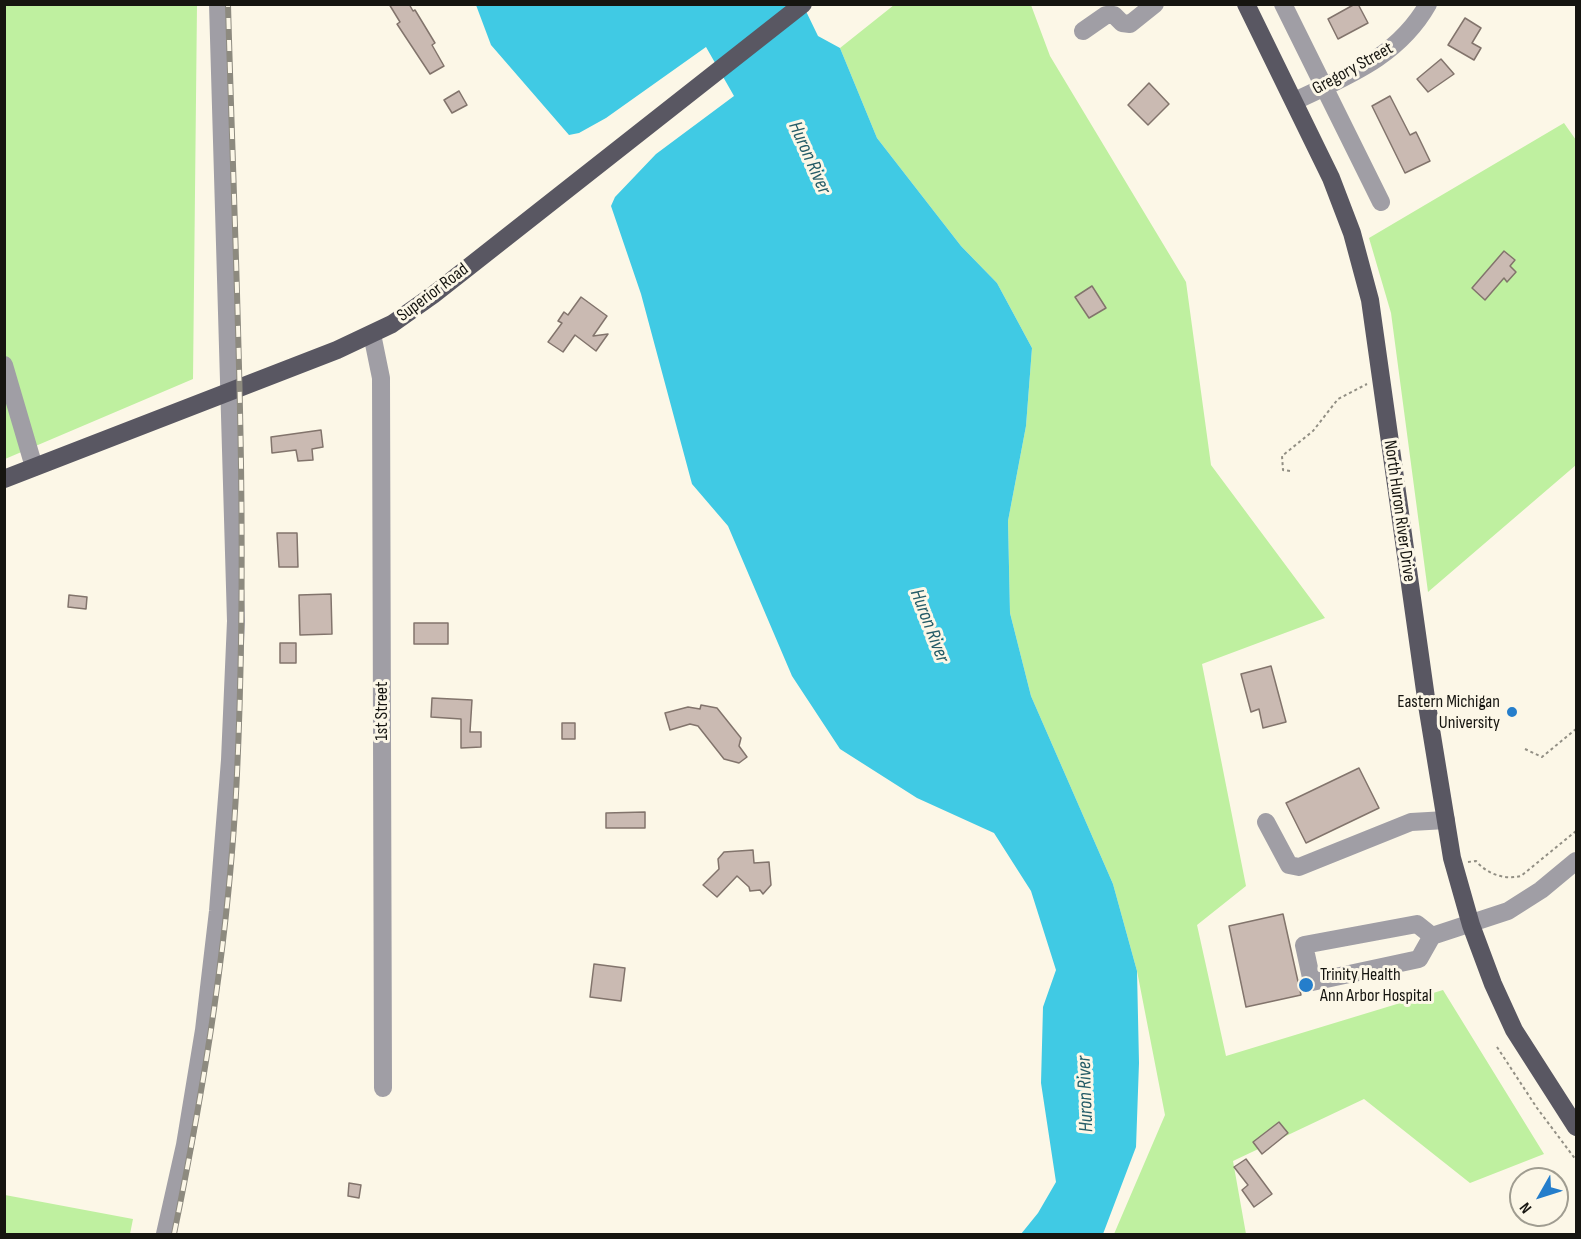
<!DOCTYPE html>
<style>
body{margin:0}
#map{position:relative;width:1581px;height:1239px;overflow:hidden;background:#fcf7e7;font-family:"Sofia Sans Condensed",sans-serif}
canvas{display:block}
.frame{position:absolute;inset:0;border:6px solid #161510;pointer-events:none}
.north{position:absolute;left:1509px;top:1167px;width:60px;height:60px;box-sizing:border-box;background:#fcf7e7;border:2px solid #a09d91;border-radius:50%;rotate:231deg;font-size:16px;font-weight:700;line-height:24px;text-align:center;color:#161510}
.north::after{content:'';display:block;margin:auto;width:21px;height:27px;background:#257ecb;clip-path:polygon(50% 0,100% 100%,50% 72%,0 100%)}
</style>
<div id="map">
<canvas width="1581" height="1239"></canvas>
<div class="frame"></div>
<div class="north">N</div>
</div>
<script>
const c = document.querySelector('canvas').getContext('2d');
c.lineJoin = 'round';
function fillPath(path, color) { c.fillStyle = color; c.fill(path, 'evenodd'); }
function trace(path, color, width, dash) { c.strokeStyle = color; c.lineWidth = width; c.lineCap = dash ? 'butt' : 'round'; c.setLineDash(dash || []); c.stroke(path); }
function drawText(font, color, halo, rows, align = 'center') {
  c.font = font + ' "Sofia Sans Condensed",sans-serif'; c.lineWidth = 6; c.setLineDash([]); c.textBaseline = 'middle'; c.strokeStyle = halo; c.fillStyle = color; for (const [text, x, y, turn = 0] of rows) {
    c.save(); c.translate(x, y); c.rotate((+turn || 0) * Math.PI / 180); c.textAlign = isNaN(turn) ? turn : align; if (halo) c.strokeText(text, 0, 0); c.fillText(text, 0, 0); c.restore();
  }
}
fillPath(new Path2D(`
 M 5,5 L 197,5 L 193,379 L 5,459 Z
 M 894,5 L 1031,5 L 1050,56 L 1186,282 L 1211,465 L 1325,618 L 1202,664 L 1246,886 L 1197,925 L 1226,1056 L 1443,990 L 1544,1154 L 1470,1183 L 1364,1099 L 1233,1161 L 1246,1234 L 1114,1234 L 1165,1115 L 1137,971 L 1113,884 L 1031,696 L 1010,613 L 1008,521 L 1026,426 L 1032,348 L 997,283 L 961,246 L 877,138 L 840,48 Z
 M 1564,123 L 1576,140 L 1576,465 L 1428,592 L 1391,313 L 1369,238 Z
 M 5,1195 L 133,1219 L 130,1234 L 5,1234 Z`), '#bff0a0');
fillPath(new Path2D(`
 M 476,5 L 803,5 L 818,36 L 840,48 L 877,138 L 961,246 L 997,283 L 1032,348 L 1026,426 L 1008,521 L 1010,613 L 1031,696 L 1113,884 L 1137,971 L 1139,1063 L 1136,1147 L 1103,1234 L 1021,1234 L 1038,1213 L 1056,1182 L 1041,1083 L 1043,1007 L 1056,970 L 1031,891 L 994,833 L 917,798 L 840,749 L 792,676 L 728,526 L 692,484 L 641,294 L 611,206 L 615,197 L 656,154 L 734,96 L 706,47 L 606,118 L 579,133 L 569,135 L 491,45 Z`), '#40cae4');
const building = new Path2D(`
 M 389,4 L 409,4 L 413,11 L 415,10 L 435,43 L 432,45 L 444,66 L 430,74 L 397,24 L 400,22 Z
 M 1355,4 L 1358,4 L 1368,23 L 1338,39 L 1328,19 Z
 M 1465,18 L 1481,28 L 1472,43 L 1481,48 L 1474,60 L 1448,45 Z
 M 1441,59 L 1454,74 L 1428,92 L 1417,79 Z
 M 1149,83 L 1169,104 L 1148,125 L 1128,105 Z
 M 459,91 L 467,105 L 452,113 L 444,100 Z
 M 1390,96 L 1410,135 L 1416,132 L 1430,161 L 1405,173 L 1372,106 Z
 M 1504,251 L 1515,260 L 1510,266 L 1516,272 L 1507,282 L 1504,278 L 1485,300 L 1472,288 Z
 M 1092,286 L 1106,308 L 1089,318 L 1075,297 Z
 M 581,297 L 607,316 L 593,336 L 608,334 L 596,351 L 575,335 L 563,352 L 548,342 L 562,323 L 558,321 L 564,312 L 568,315 Z
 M 321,430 L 323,447 L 312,449 L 313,460 L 298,461 L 296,450 L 272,453 L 271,437 Z
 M 277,533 L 297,533 L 298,567 L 279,567 Z
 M 331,594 L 332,634 L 300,635 L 299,595 Z
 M 69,595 L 87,597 L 86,609 L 68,607 Z
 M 414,623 L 448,623 L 448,644 L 414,644 Z
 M 280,643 L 296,643 L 296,663 L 280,663 Z
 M 1271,666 L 1286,722 L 1263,728 L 1259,709 L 1251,712 L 1241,674 Z
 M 432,698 L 472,700 L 470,732 L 481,732 L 481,747 L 461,748 L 461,719 L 431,717 Z
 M 701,705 L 717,708 L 741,738 L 739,746 L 747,757 L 739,763 L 724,759 L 698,726 L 690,724 L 670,730 L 665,713 L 688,707 L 700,709 Z
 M 562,723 L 575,723 L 575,739 L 562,739 Z
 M 1359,768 L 1379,808 L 1306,843 L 1286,803 Z
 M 645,812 L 645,828 L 606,828 L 606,813 Z
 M 753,850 L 754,863 L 769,862 L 771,885 L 763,894 L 760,890 L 750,891 L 749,887 L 737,876 L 717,897 L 703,885 L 719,869 L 718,859 L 724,852 Z
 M 1283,914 L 1301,995 L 1246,1007 L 1229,926 Z
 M 594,964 L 625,968 L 621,1001 L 590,997 Z
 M 1279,1122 L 1288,1133 L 1262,1154 L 1253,1142 Z
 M 1246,1159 L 1272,1194 L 1254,1207 L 1242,1190 L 1248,1185 L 1234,1167 Z
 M 349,1183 L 361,1185 L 359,1198 L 348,1196 Z`);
fillPath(building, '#cabab2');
trace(building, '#82746c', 1.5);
trace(new Path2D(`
 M 1290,471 L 1283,470 L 1282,456 L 1313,431 L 1338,399 L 1367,384
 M 1525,749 L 1542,757 L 1576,729
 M 1468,862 L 1476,861 C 1487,874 1504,880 1521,876 L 1576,831
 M 1497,1047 L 1537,1108 L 1576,1160`), '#928f84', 2, [3, 3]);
trace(new Path2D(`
 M 1283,4 L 1381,202
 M 1083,31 L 1106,15 L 1114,15 L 1122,23 L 1130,24 L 1155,4
 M 1295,101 C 1347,76 1398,57 1428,4
 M 372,334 L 381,378 L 383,1088
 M 4,365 L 34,467
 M 1266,822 L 1289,865 L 1299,867 L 1411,822 L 1446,820
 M 1432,936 L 1417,924 L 1304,945 L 1312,982 L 1419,959 L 1432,936 L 1508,911 L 1541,890 L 1576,861
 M 165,1234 L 185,1145 L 204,1030 L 218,911 L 230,760 L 236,621 L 218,4`), '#a09ea5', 18);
trace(new Path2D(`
 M 1246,4 L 1331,178 L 1352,233 L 1370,300 L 1427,705 L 1452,858 L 1471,925 L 1493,984 L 1514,1030 L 1576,1127
 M 4,479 L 337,350 L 392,324 L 433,295 L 803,4`), '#595762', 18);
const rail = new Path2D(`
 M 174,1234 C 205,1083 230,929 237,774 C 249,518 235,261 228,4`);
trace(rail, '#8d8a7f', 6);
trace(rail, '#fcf7e7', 4, [11]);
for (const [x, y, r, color] of [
 [1512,712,6,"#257ecb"],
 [1306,985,8,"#257ecb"]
]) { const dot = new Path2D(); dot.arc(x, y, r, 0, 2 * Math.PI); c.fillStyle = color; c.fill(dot); trace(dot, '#fcf7e7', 2); }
drawText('18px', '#161510', '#fcf7e7', [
 ["Gregory Street",1353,69,-29],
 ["Superior Road",433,293,-37],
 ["North Huron River Drive",1399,511,82],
 ["1st Street",382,711,-90]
]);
drawText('18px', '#161510', '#fcf7e7', [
 ["Eastern Michigan",1500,702],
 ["University",1500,723],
 ["Trinity Health",1320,975,"left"],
 ["Ann Arbor Hospital",1320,996,"left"]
], 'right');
drawText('italic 20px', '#255c67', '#fcf7e7', [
 ["Huron River",809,158,66],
 ["Huron River",929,626,69],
 ["Huron River",1086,1094,-92]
]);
</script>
